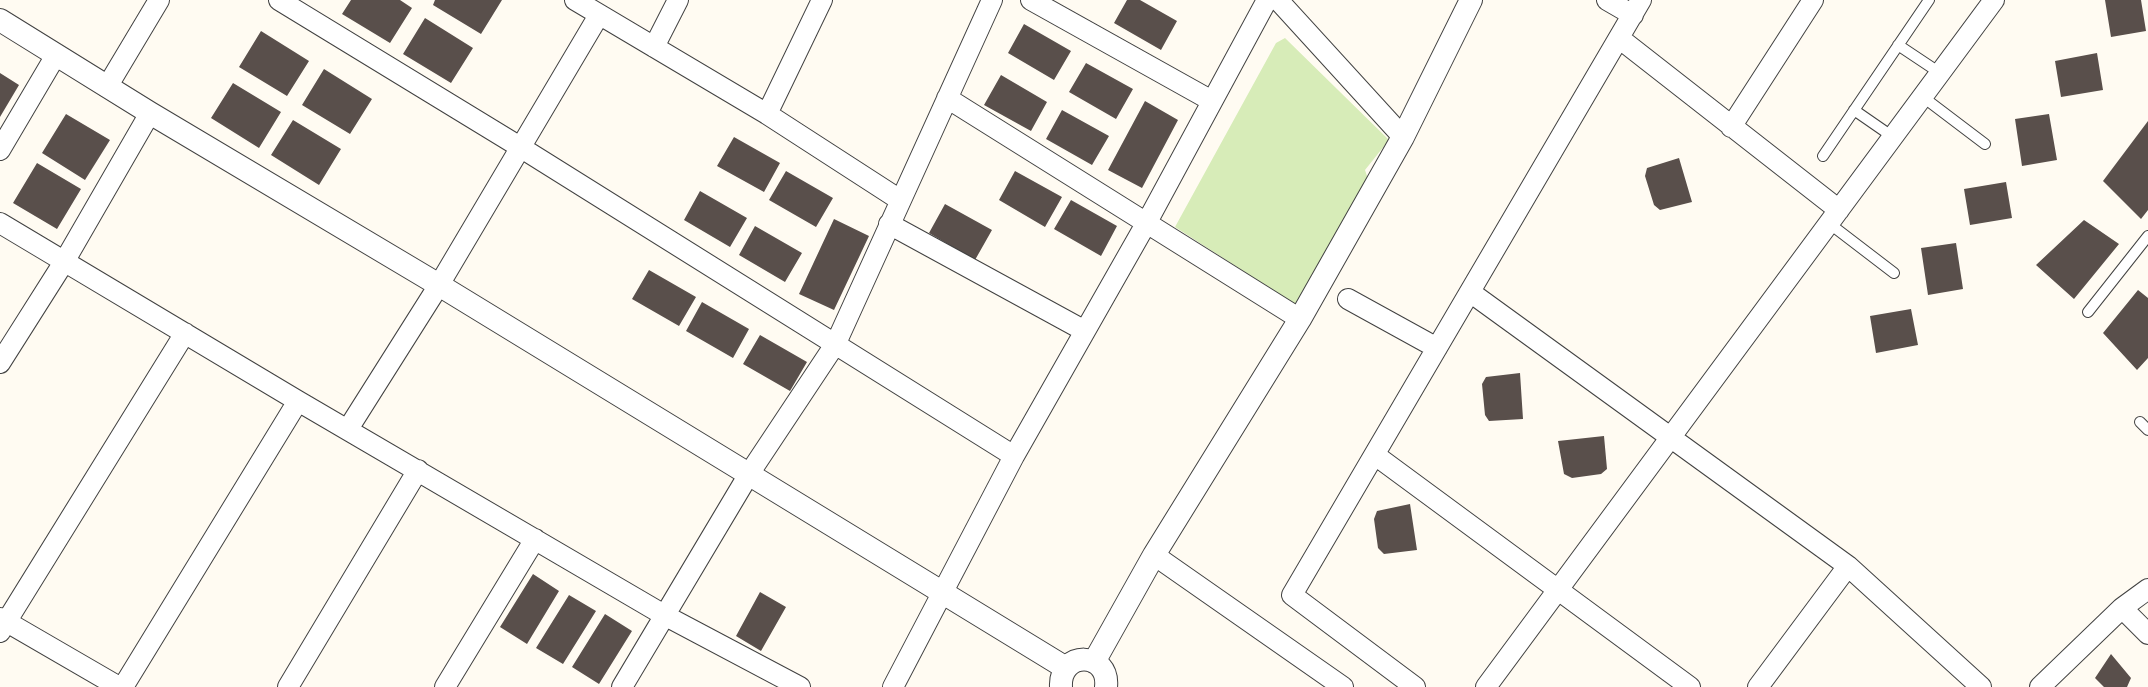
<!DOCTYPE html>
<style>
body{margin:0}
canvas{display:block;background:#fffbf2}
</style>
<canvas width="2148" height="687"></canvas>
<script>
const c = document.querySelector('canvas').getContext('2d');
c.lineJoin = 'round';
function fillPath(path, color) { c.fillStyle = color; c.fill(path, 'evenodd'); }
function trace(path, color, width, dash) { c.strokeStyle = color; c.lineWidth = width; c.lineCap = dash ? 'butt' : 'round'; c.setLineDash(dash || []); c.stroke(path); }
fillPath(new Path2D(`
 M 1285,38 L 1389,140 L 1365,170 L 1369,182 L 1296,305 L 1175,227 L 1276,43 Z`), '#d7ecb8');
fillPath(new Path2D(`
 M 351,0 L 400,0 L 412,8 L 390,43 L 342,14 Z
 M 435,0 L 502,0 L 481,34 L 433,5 Z
 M 1127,0 L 1140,0 L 1177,21 L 1161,50 L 1114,23 Z
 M 2105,0 L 2141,0 L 2146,31 L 2111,37 Z
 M 425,18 L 473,48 L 451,83 L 403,54 Z
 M 1024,24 L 1071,51 L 1054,80 L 1008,53 Z
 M 261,31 L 309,61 L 287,96 L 239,67 Z
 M 2097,53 L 2103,90 L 2061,97 L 2055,61 Z
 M 1086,63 L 1133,89 L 1116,119 L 1069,92 Z
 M 324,69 L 372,99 L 350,134 L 302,105 Z
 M 0,73 L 19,85 L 0,117 Z
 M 1001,75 L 1047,102 L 1031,131 L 984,105 Z
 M 233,83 L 281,112 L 259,148 L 211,118 Z
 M 1145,101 L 1178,120 L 1142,188 L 1108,170 Z
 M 1062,110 L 1109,136 L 1092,165 L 1046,139 Z
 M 66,114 L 110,140 L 85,180 L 42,153 Z
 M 2049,114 L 2057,160 L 2022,166 L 2015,119 Z
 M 293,120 L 341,149 L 319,185 L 271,155 Z
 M 2148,121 L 2148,210 L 2141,219 L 2103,181 Z
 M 734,137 L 780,163 L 764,192 L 717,166 Z
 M 1679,158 L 1692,202 L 1660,210 L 1654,205 L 1645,176 L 1647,168 Z
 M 37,163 L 81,189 L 57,229 L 13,203 Z
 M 786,171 L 833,198 L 816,227 L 769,200 Z
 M 1015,171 L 1062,197 L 1045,227 L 999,200 Z
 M 2006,182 L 2012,218 L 1970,225 L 1964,189 Z
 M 700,191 L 747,218 L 730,247 L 684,220 Z
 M 1071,200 L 1117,226 L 1101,256 L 1054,229 Z
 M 945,204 L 992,230 L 975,260 L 929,233 Z
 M 834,219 L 869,236 L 834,310 L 799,294 Z
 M 2084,220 L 2119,244 L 2074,299 L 2036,265 Z
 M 755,226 L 802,253 L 785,282 L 739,255 Z
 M 1956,243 L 1963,289 L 1928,295 L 1921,248 Z
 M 649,270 L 696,297 L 679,326 L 632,299 Z
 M 2138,290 L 2148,298 L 2148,358 L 2137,370 L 2103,333 Z
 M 702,302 L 749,329 L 733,358 L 686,331 Z
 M 1911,309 L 1918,345 L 1876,353 L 1870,316 Z
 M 760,335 L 807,362 L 790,391 L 743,364 Z
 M 1520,373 L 1523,419 L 1489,421 L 1485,415 L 1482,384 L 1486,377 Z
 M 1604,436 L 1607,469 L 1601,474 L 1572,478 L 1564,474 L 1558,441 Z
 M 1410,504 L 1417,550 L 1384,554 L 1378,548 L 1374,519 L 1377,511 Z
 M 533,574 L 559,591 L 527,644 L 500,627 Z
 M 760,592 L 786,607 L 761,651 L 736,636 Z
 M 569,595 L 596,611 L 563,664 L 536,648 Z
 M 605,614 L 632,631 L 599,684 L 572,667 Z
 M 2111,654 L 2131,678 L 2127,687 L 2104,687 L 2095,678 Z`), '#594f4b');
const service = new Path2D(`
 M 1898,45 L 1940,73
 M 1923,97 L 1985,144
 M 1854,110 L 1893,137
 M 1823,156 L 1929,0
 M 1830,224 L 1894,273
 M 2088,312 L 2148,236
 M 2140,422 L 2148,430`);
const minor = new Path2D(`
 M 279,0 L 520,147 L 1014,456
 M 575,0 L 767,114 L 900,200
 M 1031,0 L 1212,101
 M 1278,0 L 1403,137
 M 1607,0 L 1633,15
 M 1619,38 L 1839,210
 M 654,47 L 678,0
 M 107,87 L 159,0
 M 947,98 L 1300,319
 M 767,114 L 822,0
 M 1731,127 L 1813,0
 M 0,150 L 56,55
 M 0,223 L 298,401 L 664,615 L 800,687
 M 889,224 L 1085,331
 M 1470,292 L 1848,566 L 1981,687
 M 1348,299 L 1437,348
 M 0,363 L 64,262 L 150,113
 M 348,429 L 439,285 L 599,15
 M 1375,455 L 1690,687
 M 1154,555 L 1343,687
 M 2122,608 L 2148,634
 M 0,618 L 119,687
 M 0,632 L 185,333
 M 123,687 L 298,401
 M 288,687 L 418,470
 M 445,687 L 535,539
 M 622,687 L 749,474 L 836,343 L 992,0
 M 893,687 L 1014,456 L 1147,222 L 1267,0
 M 1415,687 L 1292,595 L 1641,0
 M 1486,687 L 1994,0
 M 1758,687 L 1848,566
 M 2040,687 L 2122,608 L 2148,589`);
const tertiary = new Path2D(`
 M 0,20 L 150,113 L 439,285 L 1066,668
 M 1094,662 L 1154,555 L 1300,319 L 1403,137 L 1471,0
 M 1061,687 C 1059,650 1110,651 1106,687`);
trace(service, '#424242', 12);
trace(minor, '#424242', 22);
trace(tertiary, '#424242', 24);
trace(service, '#fff', 10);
trace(minor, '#fff', 20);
trace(tertiary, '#fff', 22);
</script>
